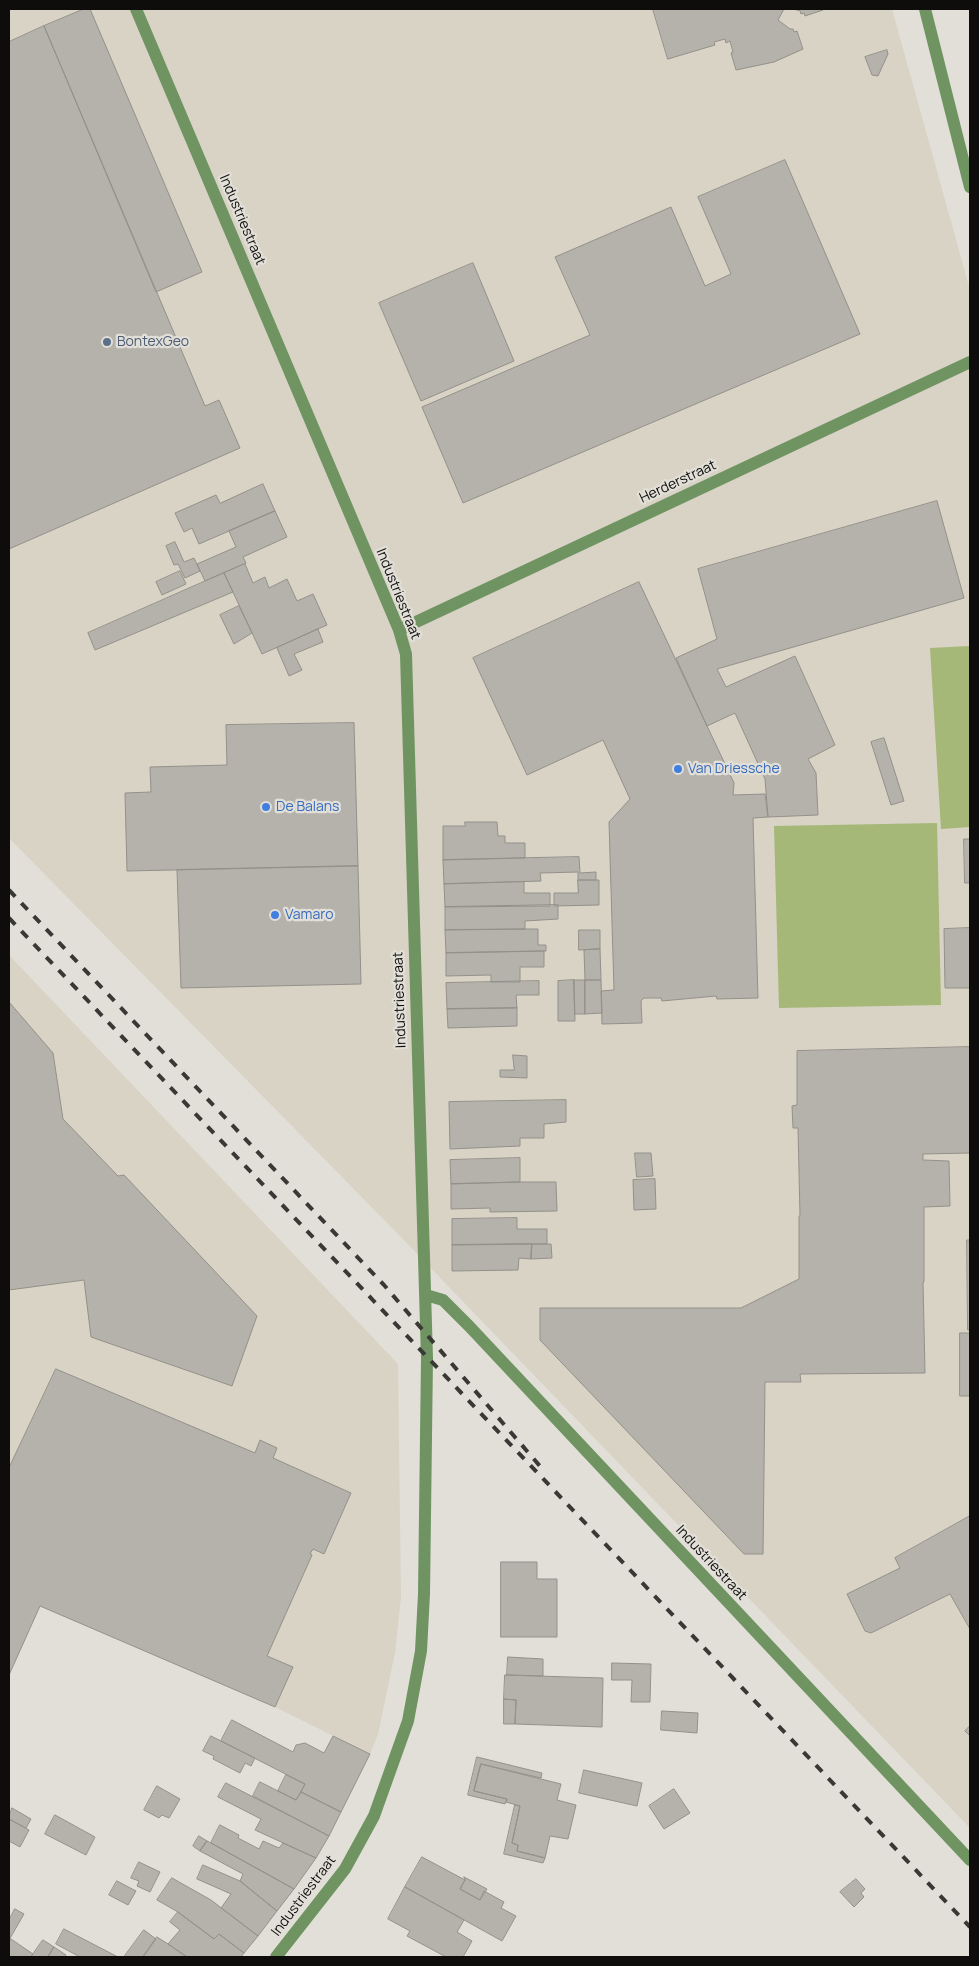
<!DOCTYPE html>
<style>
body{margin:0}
#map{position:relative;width:979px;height:1966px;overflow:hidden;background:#e2dfd8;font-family:Manrope,sans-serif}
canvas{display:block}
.frame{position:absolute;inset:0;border:10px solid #0e0d0b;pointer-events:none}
</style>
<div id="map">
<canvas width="979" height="1966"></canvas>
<div class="frame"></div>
</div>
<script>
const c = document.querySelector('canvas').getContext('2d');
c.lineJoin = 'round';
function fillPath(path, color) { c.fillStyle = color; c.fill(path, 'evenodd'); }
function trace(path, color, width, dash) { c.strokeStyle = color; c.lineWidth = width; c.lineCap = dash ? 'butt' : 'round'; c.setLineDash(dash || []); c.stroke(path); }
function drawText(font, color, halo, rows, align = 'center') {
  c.font = font + ' Manrope,sans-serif'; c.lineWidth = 4.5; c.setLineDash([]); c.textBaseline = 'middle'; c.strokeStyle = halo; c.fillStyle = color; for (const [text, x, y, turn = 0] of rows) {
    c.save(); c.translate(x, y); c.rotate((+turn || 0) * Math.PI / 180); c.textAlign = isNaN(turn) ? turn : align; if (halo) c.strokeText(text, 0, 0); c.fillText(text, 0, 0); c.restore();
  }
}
fillPath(new Path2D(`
 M 9,9 L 892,9 L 970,290 L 970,1828 L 397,1233 L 9,838 Z
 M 9,955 L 398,1364 L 401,1597 L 395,1653 L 378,1734 L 370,1754 L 275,1707 L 40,1606 L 9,1675 Z`), '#d8d3c5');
fillPath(new Path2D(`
 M 970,646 L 970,827 L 941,829 L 930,648 Z
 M 937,823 L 941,1005 L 779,1008 L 774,826 Z`), '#a5b877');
const building = new Path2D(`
 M 84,9 L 90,9 L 202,272 L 156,292 L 44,26 Z
 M 653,9 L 784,9 L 778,20 L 790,29 L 793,29 L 794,32 L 797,31 L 803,49 L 774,62 L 736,70 L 731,53 L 733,52 L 730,41 L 726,43 L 725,39 L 714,42 L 715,45 L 668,59 Z
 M 793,9 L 823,9 L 823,10 L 805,16 L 804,13 L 801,14 L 800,11 Z
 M 44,26 L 205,406 L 219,400 L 240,448 L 9,549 L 9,42 Z
 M 887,50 L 888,54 L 878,76 L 872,75 L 865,57 Z
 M 785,160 L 860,334 L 463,503 L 422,407 L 590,335 L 555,257 L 671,207 L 705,286 L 731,274 L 698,197 Z
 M 473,263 L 514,361 L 421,401 L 379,303 Z
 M 263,484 L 275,511 L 199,544 L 192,528 L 184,532 L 175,513 L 216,495 L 220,503 Z
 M 937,501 L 964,598 L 717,669 L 726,687 L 795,656 L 835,745 L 808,759 L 816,773 L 818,815 L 768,817 L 765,779 L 735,713 L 707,726 L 676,658 L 717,639 L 698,569 Z
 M 275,511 L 287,537 L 243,557 L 246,563 L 205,581 L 197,564 L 236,547 L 229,531 Z
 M 175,542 L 184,562 L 194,558 L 200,571 L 185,578 L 178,564 L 174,565 L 166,546 Z
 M 245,564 L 253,583 L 265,577 L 269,588 L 287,579 L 297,601 L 313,594 L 327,625 L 262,654 L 224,573 Z
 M 180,571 L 186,584 L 162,595 L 156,582 Z
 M 224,573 L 233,592 L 95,650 L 88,633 Z
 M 639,582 L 734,783 L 733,795 L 765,794 L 768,817 L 753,818 L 758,998 L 717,999 L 716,996 L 662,1001 L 661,998 L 644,998 L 641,1001 L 642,1023 L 602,1024 L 601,991 L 614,990 L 609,822 L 630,799 L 603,740 L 527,775 L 473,658 Z
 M 239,606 L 252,633 L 234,644 L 220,615 Z
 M 318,629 L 323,642 L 294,654 L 302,670 L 289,676 L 277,648 Z
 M 354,723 L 358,866 L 127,871 L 125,793 L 151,792 L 150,767 L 227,765 L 226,725 Z
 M 884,738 L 904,801 L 891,805 L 871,742 Z
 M 465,822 L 497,822 L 498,836 L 505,836 L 505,843 L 525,843 L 525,858 L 443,860 L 443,826 L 465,826 Z
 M 964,839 L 970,839 L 970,883 L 965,883 Z
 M 579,857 L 580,873 L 596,872 L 596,880 L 578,880 L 578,872 L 540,873 L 541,881 L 444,884 L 443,860 Z
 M 358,866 L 361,984 L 181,988 L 177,870 Z
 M 578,880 L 599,880 L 599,905 L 554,906 L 554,893 L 578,893 Z
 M 524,882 L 524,893 L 550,893 L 550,906 L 445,907 L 444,884 Z
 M 558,905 L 558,919 L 525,921 L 525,929 L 445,930 L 445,907 Z
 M 970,928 L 970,988 L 945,988 L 944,929 Z
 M 525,929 L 538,929 L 538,945 L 546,945 L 546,951 L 446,953 L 445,930 Z
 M 579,930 L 600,930 L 600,949 L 579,950 Z
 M 600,949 L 601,980 L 585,980 L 584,950 Z
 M 539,951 L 544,951 L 544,967 L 520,967 L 520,982 L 491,982 L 491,975 L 446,976 L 446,953 Z
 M 574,980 L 585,980 L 585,1014 L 575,1014 Z
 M 574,980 L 575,1021 L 558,1021 L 558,981 Z
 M 585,980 L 601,980 L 602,1013 L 585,1014 Z
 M 539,981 L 539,995 L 516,995 L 517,1008 L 447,1009 L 446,983 Z
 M 9,1002 L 53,1053 L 63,1119 L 118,1176 L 124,1175 L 257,1316 L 232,1386 L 91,1337 L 84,1280 L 9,1290 Z
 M 517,1008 L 517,1026 L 448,1028 L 447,1009 Z
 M 970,1047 L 970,1153 L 923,1154 L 923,1160 L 949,1161 L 950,1206 L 924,1207 L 924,1282 L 923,1282 L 925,1373 L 800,1374 L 801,1382 L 765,1382 L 763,1554 L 744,1554 L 540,1340 L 540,1308 L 741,1308 L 799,1279 L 799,1216 L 800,1216 L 798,1128 L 793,1128 L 792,1106 L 797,1105 L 797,1051 Z
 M 513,1055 L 527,1056 L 527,1078 L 500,1077 L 500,1070 L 514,1070 Z
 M 566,1100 L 566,1122 L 544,1124 L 544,1138 L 520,1138 L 520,1146 L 450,1149 L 449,1102 Z
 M 635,1153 L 651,1153 L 653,1176 L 637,1177 Z
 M 520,1158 L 520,1182 L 451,1184 L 450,1160 Z
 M 655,1179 L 656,1209 L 634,1210 L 633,1180 Z
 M 520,1182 L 556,1182 L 557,1211 L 490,1212 L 490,1208 L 451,1209 L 451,1184 Z
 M 517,1218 L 517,1229 L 547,1229 L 547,1244 L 452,1245 L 452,1219 Z
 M 967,1240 L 970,1240 L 970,1330 L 968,1330 Z
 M 532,1244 L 551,1244 L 552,1258 L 531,1259 Z
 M 532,1244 L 531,1259 L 519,1258 L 518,1270 L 452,1271 L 452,1245 Z
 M 960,1333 L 970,1333 L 970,1396 L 960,1396 Z
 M 56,1369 L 255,1453 L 260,1440 L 277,1448 L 273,1458 L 351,1493 L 324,1554 L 313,1549 L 310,1554 L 312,1555 L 267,1656 L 293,1667 L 275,1707 L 40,1606 L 9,1675 L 9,1468 Z
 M 970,1516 L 970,1629 L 950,1594 L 871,1633 L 865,1631 L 847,1594 L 900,1568 L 895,1558 Z
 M 501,1562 L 537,1562 L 537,1579 L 557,1579 L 557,1637 L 501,1637 Z
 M 508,1657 L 543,1659 L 543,1676 L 507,1675 Z
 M 612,1663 L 651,1664 L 650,1702 L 631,1702 L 632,1680 L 612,1680 Z
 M 505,1675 L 603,1678 L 602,1727 L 515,1724 L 516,1700 L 504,1699 Z
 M 504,1699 L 516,1700 L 515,1724 L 504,1724 Z
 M 662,1711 L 698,1713 L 697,1733 L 661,1730 Z
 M 232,1720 L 293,1752 L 296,1745 L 305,1743 L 324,1753 L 333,1736 L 370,1754 L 341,1812 L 301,1792 L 305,1784 L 221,1741 Z
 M 970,1726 L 970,1736 L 965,1731 Z
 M 211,1736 L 255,1758 L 251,1766 L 245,1763 L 240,1773 L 213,1759 L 214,1756 L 203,1751 Z
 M 477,1757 L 542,1773 L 541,1778 L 481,1764 L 474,1791 L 507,1799 L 505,1804 L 468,1795 Z
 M 481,1764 L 561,1784 L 557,1800 L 576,1805 L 568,1839 L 550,1836 L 545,1858 L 517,1851 L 518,1845 L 512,1843 L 520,1806 L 506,1802 L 507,1799 L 474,1791 Z
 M 584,1770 L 642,1783 L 637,1806 L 579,1793 Z
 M 286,1775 L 305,1784 L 296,1800 L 278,1791 Z
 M 260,1782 L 296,1800 L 301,1792 L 341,1812 L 329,1836 L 253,1796 Z
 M 226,1783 L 329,1836 L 316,1858 L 255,1830 L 261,1819 L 218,1797 Z
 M 157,1786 L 180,1799 L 169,1818 L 162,1815 L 159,1818 L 144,1810 Z
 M 674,1789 L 690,1813 L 664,1829 L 649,1806 Z
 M 515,1805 L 520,1806 L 512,1843 L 518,1845 L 517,1851 L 545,1858 L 543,1863 L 504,1854 Z
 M 12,1808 L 31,1819 L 26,1828 L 9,1819 Z
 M 55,1815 L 95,1837 L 86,1855 L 45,1834 Z
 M 9,1819 L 29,1830 L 20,1847 L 9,1841 Z
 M 220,1825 L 239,1835 L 238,1838 L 259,1849 L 263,1841 L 279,1848 L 283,1843 L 316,1858 L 294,1889 L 211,1843 Z
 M 199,1836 L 207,1841 L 200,1851 L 193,1846 Z
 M 207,1841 L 211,1843 L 294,1889 L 277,1911 L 240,1881 L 243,1874 L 200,1851 Z
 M 422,1857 L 465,1880 L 460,1889 L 480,1900 L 484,1891 L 504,1902 L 501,1908 L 516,1916 L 502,1941 L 405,1887 Z
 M 139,1862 L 160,1872 L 150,1892 L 137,1886 L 139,1881 L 131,1878 Z
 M 203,1865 L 240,1881 L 277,1911 L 258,1936 L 221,1908 L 231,1894 L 197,1879 Z
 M 464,1877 L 487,1889 L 480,1900 L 460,1889 L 465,1880 Z
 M 172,1878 L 211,1900 L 258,1936 L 244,1953 L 219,1934 L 214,1939 L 178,1912 L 157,1900 Z
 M 856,1879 L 865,1889 L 861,1893 L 864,1897 L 854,1907 L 840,1892 Z
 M 117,1881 L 136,1891 L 128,1905 L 109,1895 Z
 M 405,1887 L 464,1920 L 457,1932 L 472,1941 L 463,1957 L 446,1957 L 407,1936 L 410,1931 L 388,1919 Z
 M 15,1909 L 24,1914 L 9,1940 L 9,1920 Z
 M 178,1912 L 214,1939 L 219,1934 L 244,1953 L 241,1957 L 187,1957 L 168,1944 L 180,1930 L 170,1922 Z
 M 64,1929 L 118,1957 L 80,1957 L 56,1944 Z
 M 144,1930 L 156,1939 L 143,1957 L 124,1957 Z
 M 157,1937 L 168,1944 L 187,1957 L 143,1957 Z
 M 11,1939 L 33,1954 L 31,1957 L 9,1957 L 9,1944 Z
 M 43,1940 L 54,1947 L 48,1957 L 31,1957 Z
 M 54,1947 L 66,1955 L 65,1957 L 48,1957 Z`);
fillPath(building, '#b5b2ac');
trace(building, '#94918b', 1);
trace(new Path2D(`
 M 136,9 L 399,630 L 406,654 L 427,1358 L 424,1594 L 421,1651 L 408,1721 L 374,1816 L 345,1869 L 276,1957
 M 925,9 L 970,187
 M 399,630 L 970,362
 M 426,1295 L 443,1300 L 469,1326 L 970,1860`), '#6f9462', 12);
trace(new Path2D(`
 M 9,890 L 384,1285 L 545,1472
 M 9,918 L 970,1927`), '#3a3835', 4, [9, 9]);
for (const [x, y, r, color] of [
 [107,342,5,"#5c6f8a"],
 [678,769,5,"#3f7fe0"],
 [266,807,5,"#3f7fe0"],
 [275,915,5,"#3f7fe0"]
]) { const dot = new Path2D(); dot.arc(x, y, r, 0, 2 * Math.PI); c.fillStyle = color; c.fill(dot); trace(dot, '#e2dfd8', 2); }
drawText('14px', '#0e0d0b', '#e2dfd8', [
 ["Industriestraat",242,220,67],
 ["Herderstraat",678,482,-25],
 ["Industriestraat",398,594,68],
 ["Industriestraat",400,1000,-92],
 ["Industriestraat",711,1563,47],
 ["Industriestraat",304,1896,-53]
]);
drawText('14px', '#4e5e75', '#e2dfd8', [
 ["BontexGeo",117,342]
], 'left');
drawText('14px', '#366cbe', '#e2dfd8', [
 ["Van Driessche",688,769],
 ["De Balans",276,807],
 ["Vamaro",285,915]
], 'left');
</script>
